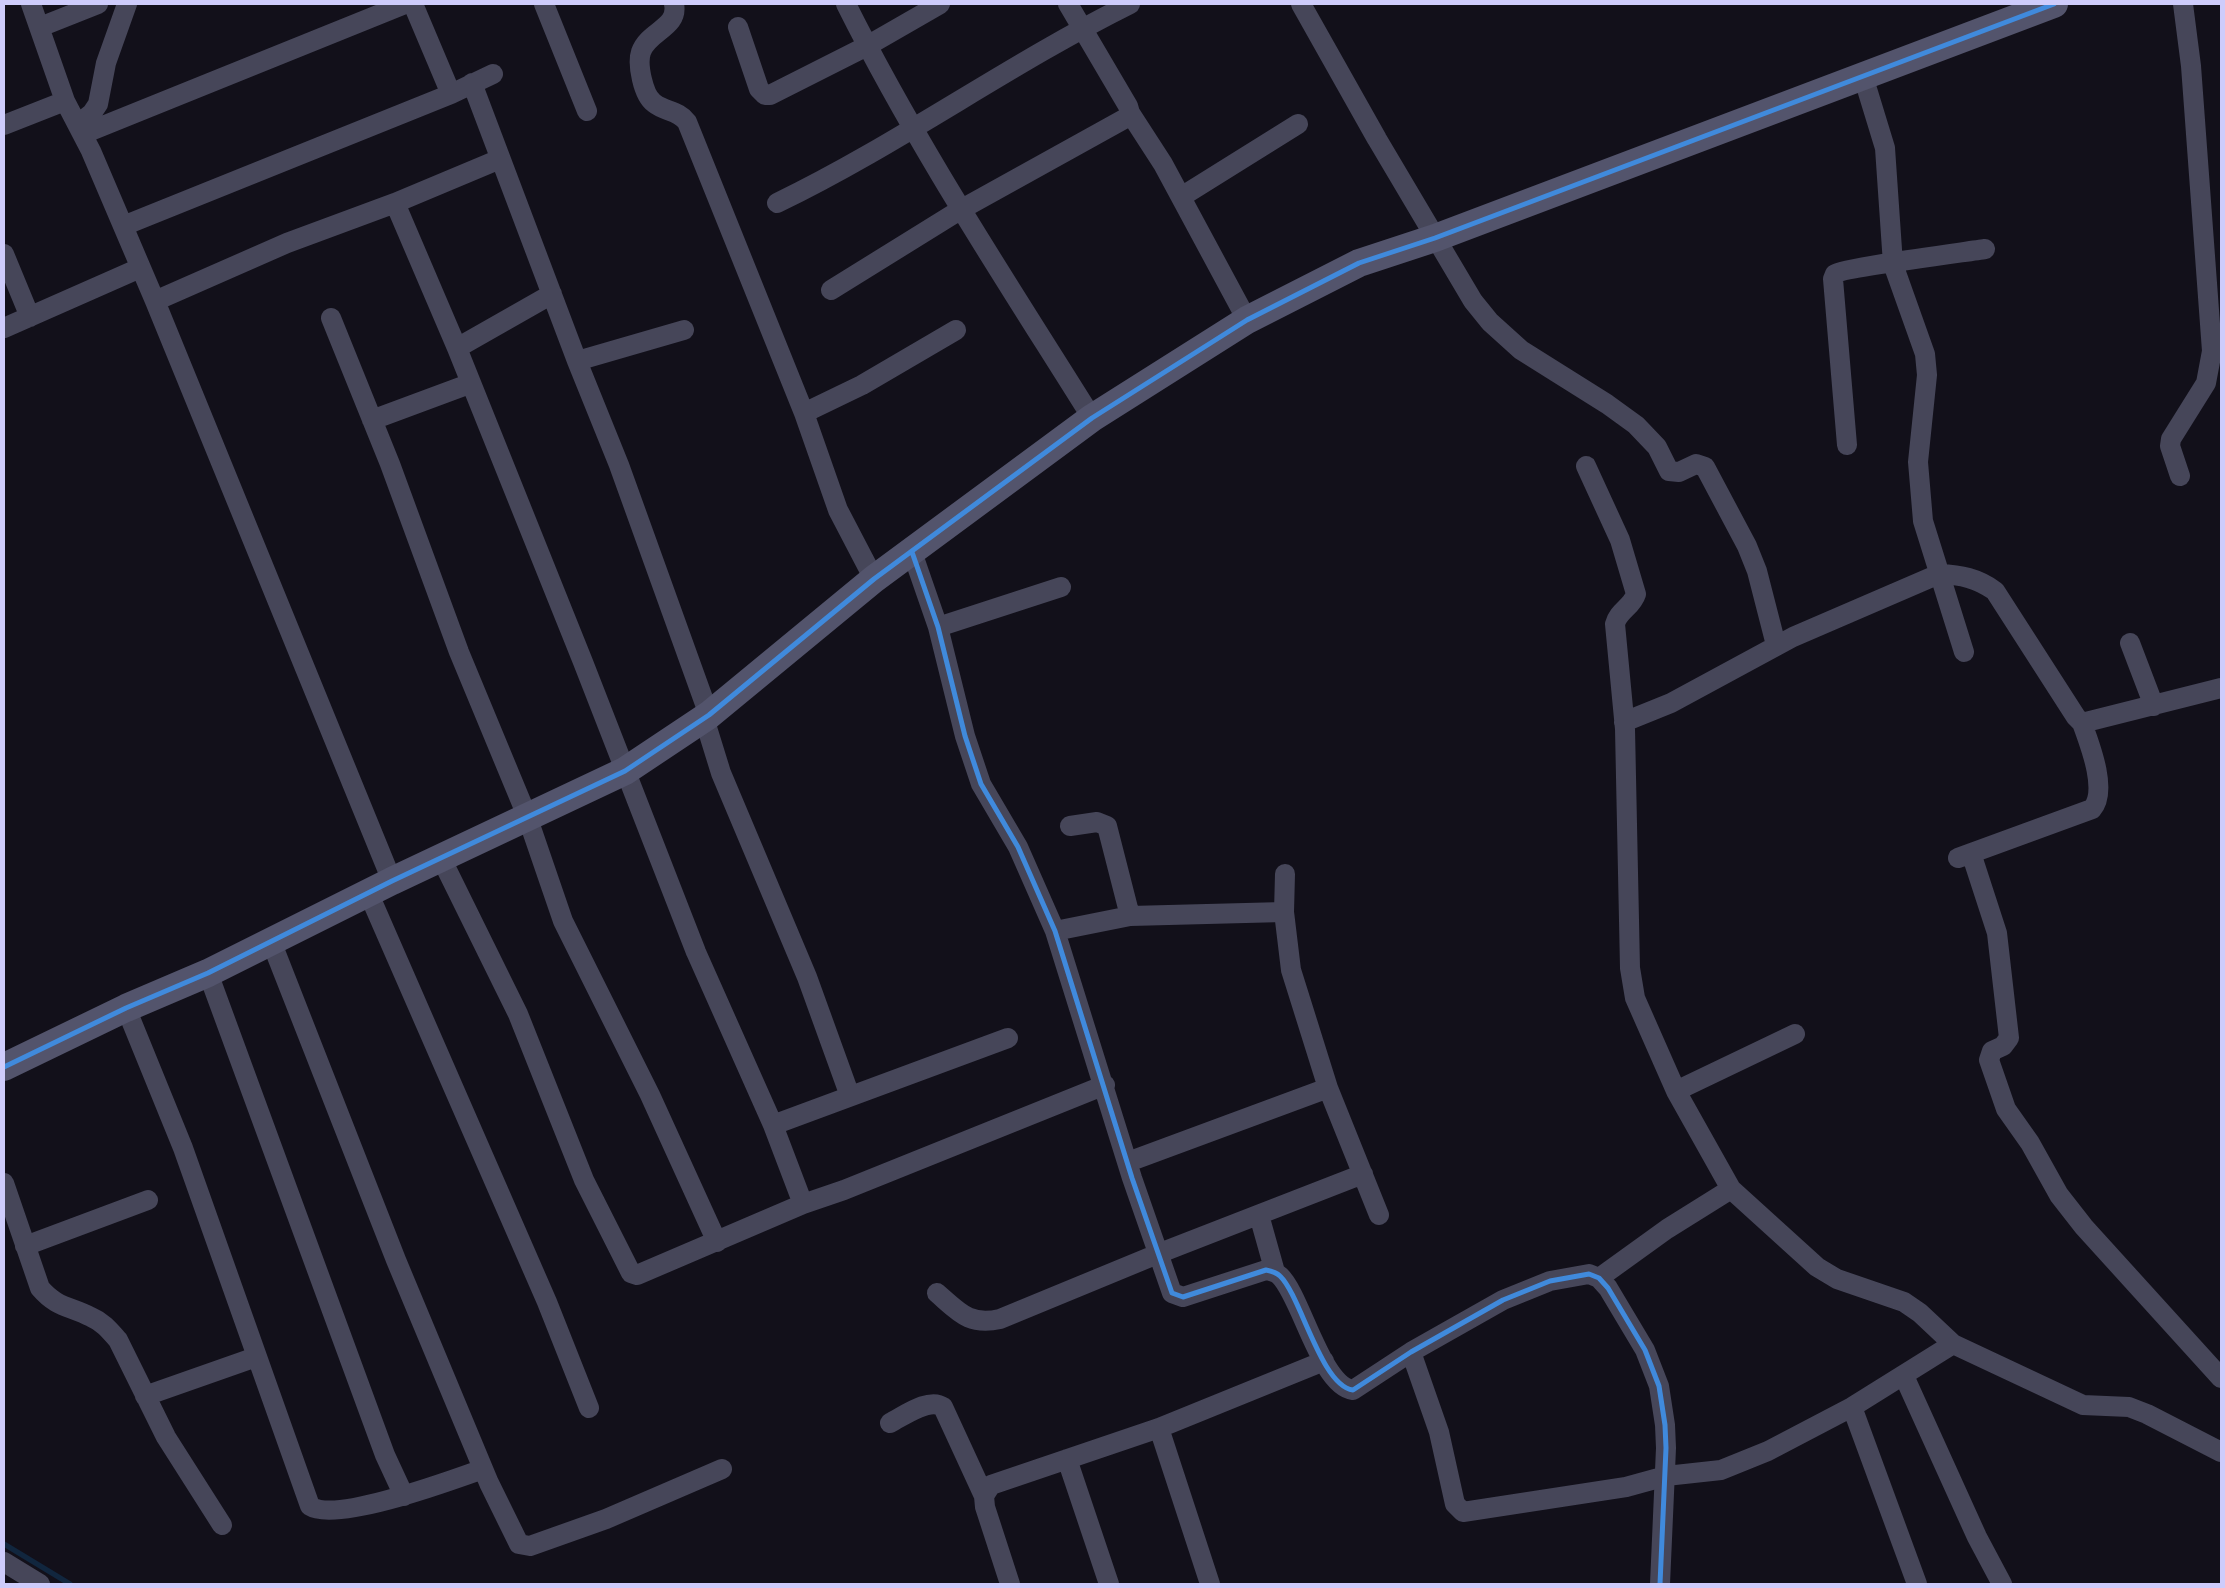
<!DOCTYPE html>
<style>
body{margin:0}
#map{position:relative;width:2225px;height:1588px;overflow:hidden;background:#12101a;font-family:"Alegreya Sans",sans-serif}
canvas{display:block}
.frame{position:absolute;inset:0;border:5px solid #ceccfb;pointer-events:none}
</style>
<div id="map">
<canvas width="2225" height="1588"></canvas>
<div class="frame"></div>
</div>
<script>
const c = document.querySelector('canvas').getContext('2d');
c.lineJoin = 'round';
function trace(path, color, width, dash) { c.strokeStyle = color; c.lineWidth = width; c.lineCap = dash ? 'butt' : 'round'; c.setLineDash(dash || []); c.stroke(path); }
trace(new Path2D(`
 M 4,1544 L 70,1584`), '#11263e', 5.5);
trace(new Path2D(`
 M 31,4 L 65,101 L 91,151 L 155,301 L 392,881
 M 413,4 L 451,94
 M 544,4 L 587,111
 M 674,4 C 679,28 648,31 641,52 C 637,64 643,95 654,103 C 665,112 678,110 687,122 L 804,413 L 838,510 L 874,579
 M 846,4 C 918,148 1007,282 1092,418
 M 1301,4 L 1377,139 L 1473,301 L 1490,322 L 1521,350 L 1607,404 L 1636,425 L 1657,447 L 1669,471 L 1679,472 L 1696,464 L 1705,467 L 1747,546 L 1757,571 L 1776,645
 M 40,27 L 98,4
 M 738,27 L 759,89 L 765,95 L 770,95 L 867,46 L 940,4
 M 1863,76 L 1885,148 L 1893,264 L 1925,354 L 1927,375 L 1918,462 L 1923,521 L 1964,652
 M 472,83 L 577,361 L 619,465 L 709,715
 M 1130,113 L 1163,164 L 1247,320
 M 78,124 L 92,113 L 98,104 L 106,63 L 127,4
 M 4,125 L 65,101
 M 83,134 L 405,4
 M 1181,197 L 1298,124
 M 395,203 L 457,348 L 583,662 L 696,952 L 773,1125 L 803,1204
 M 777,203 C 899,144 1009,64 1130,4
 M 123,226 L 451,94 L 493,74
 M 4,254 L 30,317
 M 831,290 L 960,210 L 1126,118 L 1130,113 L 1128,106 L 1068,4
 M 155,301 L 287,243 L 395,203 L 500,159
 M 331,318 L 390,464 L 459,652 L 527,816 L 563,921 L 650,1095 L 717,1242
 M 4,328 L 140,268
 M 457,348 L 552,294
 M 577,361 L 684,330
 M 804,413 L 862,385 L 956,330
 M 372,420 L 469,384
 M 1847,445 L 1833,279 L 1835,274 C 1842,268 1966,252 1985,249
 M 1586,466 L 1620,540 L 1636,594 C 1632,607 1618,611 1615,624 L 1625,729 L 1630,968 L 1635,998 L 1676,1091 L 1731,1189 L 1817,1267 L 1837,1279 L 1904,1302 L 1920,1313 L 1953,1344
 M 2180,476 L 2170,446 L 2171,439 L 2206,383 L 2212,351 L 2191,66 L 2183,4
 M 912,552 L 938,627 L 965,736 L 981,784 L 1018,847 L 1055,931 L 1132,1178 L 1172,1293 L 1183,1297 L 1266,1270 C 1271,1271 1276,1272 1280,1276 C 1301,1296 1321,1386 1353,1390 L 1411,1352 L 1503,1300 L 1550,1281 L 1589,1274 L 1599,1278 L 1608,1288 L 1645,1350 L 1659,1386 L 1665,1425 L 1666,1448 L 1660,1584
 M 938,627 L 1061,587
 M 2130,643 L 2154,706
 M 704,718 L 721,773 L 807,977 L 850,1096
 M 1624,722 L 1671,703 L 1793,637 L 1939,574 C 1961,575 1977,578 1995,591 L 2076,717 L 2082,723 L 2221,688
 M 1070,826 L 1097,822 L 1107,826 L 1130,916
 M 1971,853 L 1997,933 L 2009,1038 L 2003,1046 L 1992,1051 L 1989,1060 L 2006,1109 L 2030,1143 L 2059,1195 L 2084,1227 L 2221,1378
 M 441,858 L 518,1014 L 584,1180 L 631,1273 L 637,1275 L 803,1204 L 844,1190 L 1105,1085
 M 1958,858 L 2092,809 C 2108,791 2090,745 2082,723
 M 1285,874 L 1284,912 L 1291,970 L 1328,1088 L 1379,1215
 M 368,892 L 547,1302 L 589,1408
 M 1055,931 L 1130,916 L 1284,912
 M 271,941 L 396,1260 L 489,1483 L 519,1544 L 530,1546 L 606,1519 L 722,1469
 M 208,973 L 385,1455 L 404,1496
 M 126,1008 L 183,1148 L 310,1506 C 336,1523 452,1480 483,1469
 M 1676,1091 L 1795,1034
 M 773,1125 L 1008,1038
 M 1128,1162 L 1328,1088
 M 4,1183 L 40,1288 C 57,1308 70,1306 91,1317 C 103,1322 110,1331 118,1340 L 166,1437 L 222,1525
 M 1259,1215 L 1275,1272
 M 25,1246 L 148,1200
 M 1599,1278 L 1667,1229 L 1731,1189
 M 937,1293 C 959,1312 969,1326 1000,1319 L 1160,1253 L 1363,1174
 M 1411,1352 L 1439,1432 L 1455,1504 L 1463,1512 L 1626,1487 L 1666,1476 L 1721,1470 L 1768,1451 L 1852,1407 L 1953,1344 L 2083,1405 L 2129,1407 L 2147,1414 L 2221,1452
 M 1904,1376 L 1977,1537 L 2002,1584
 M 145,1396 L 256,1357
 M 1852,1407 L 1917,1584
 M 890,1423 C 904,1416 929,1397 943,1407 L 984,1496
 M 1159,1428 L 1210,1584
 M 1067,1459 L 1109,1584
 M 4,1562 L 40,1584
 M 1010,1584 L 985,1507 L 984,1496 L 991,1485 L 1159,1428 L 1324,1361`), '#464659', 20);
trace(new Path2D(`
 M 4,1067 L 126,1008 L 208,973 L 392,881 L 625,771 L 709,715 L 874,579 L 1092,418 L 1247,320 L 1359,263 L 1435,238 L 2054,4`), '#53546c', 28);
trace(new Path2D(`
 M 912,552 L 938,627 L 965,736 L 981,784 L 1018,847 L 1055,931 L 1132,1178 L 1172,1293 L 1183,1297 L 1266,1270 C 1271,1271 1276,1272 1280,1276 C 1301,1296 1321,1386 1353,1390 L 1411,1352 L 1503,1300 L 1550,1281 L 1589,1274 L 1599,1278 L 1608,1288 L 1645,1350 L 1659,1386 L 1665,1425 L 1666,1448 L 1660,1584
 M 4,1067 L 126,1008 L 208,973 L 392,881 L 625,771 L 709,715 L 874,579 L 1092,418 L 1247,320 L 1359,263 L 1435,238 L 2054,4`), '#408adc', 5);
</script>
